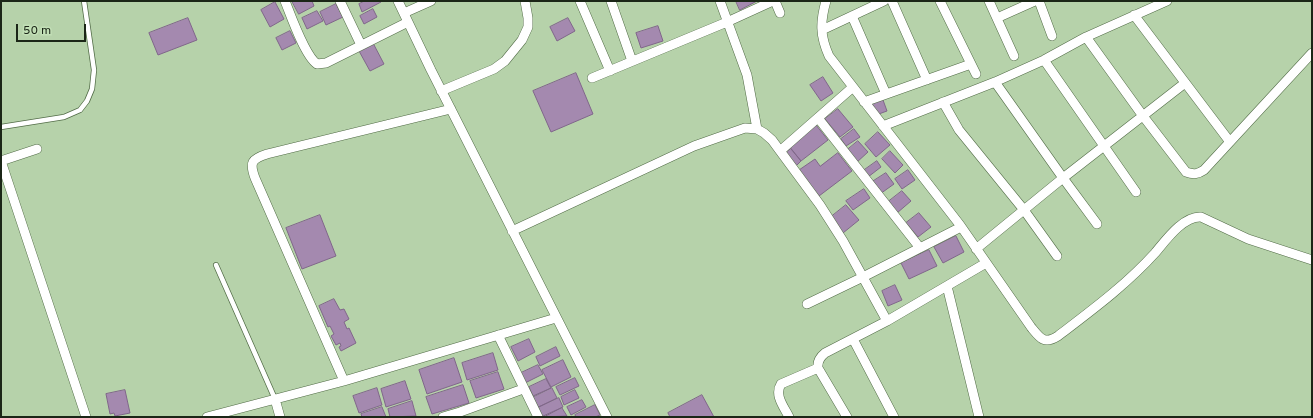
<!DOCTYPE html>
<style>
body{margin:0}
#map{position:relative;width:1313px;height:418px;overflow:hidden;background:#b6d2aa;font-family:Overpass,sans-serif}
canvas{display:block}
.frame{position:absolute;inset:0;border:2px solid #1b2617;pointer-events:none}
.scale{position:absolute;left:16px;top:24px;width:70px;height:18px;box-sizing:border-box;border:2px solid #1b2617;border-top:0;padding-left:5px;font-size:12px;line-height:14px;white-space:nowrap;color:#1b2617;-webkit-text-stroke:3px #c2dfb6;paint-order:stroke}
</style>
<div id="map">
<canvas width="1313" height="418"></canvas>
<div class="frame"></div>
<div class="scale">50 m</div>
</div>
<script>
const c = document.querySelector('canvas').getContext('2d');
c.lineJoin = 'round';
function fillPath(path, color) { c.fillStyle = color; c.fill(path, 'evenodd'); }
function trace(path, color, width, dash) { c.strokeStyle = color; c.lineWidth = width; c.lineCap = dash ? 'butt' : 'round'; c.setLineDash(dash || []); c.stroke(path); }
const building = new Path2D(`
 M 292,1 L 312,1 L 314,6 L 299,14 Z
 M 365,1 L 381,1 L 381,2 L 362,12 L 359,4 Z
 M 736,1 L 757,1 L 740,10 Z
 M 275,2 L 284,19 L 270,27 L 261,10 Z
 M 336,4 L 343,17 L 326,25 L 320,12 Z
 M 373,9 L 377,17 L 364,24 L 360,16 Z
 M 317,11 L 323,21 L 307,29 L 302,18 Z
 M 188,18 L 197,40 L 158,55 L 149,33 Z
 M 568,18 L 575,31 L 557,41 L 550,27 Z
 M 658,26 L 663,41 L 641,48 L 636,33 Z
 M 290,31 L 296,43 L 282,50 L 276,38 Z
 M 373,43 L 384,64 L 370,71 L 359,51 Z
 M 576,73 L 593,114 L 551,132 L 533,91 Z
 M 823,77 L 833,93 L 821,101 L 810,85 Z
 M 883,100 L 887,111 L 876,115 L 872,103 Z
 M 838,109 L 853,127 L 840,137 L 825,119 Z
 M 816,125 L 828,140 L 801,161 L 789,146 Z
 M 854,129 L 860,137 L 846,146 L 841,139 Z
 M 878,132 L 890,145 L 876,157 L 865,144 Z
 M 858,141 L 868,152 L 856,163 L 846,151 Z
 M 791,149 L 801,161 L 795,167 L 784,154 Z
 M 890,151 L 903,165 L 895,173 L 882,159 Z
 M 838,153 L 852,171 L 819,196 L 799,170 L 815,159 L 820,166 Z
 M 877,161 L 881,167 L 868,177 L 863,171 Z
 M 908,170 L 915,180 L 902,189 L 895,179 Z
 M 886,173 L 894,184 L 880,194 L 872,182 Z
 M 864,189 L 870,198 L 853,210 L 846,201 Z
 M 902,191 L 911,201 L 897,213 L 888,202 Z
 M 846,205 L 859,220 L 843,233 L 831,217 Z
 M 919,213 L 931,227 L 918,237 L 906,223 Z
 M 320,215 L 336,256 L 302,269 L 286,228 Z
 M 956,236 L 964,252 L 943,263 L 934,247 Z
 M 929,250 L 937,266 L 909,279 L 901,263 Z
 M 895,285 L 902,300 L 888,306 L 882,291 Z
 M 334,299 L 340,310 L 344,309 L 349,319 L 344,322 L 347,329 L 349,328 L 356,343 L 341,351 L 339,347 L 341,346 L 340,343 L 336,345 L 331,336 L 334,334 L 330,326 L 328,327 L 319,306 Z
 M 529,339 L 535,352 L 518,361 L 511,347 Z
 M 556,347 L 560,356 L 540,366 L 536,357 Z
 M 493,353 L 498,370 L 467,380 L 462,363 Z
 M 454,358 L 462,382 L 427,394 L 419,370 Z
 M 563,360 L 571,377 L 551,387 L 542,370 Z
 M 538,365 L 543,374 L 525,383 L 521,373 Z
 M 498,372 L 504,389 L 476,398 L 470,381 Z
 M 575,378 L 579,386 L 560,395 L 556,387 Z
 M 546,379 L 551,388 L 533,396 L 529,387 Z
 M 405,381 L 411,399 L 386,407 L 381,389 Z
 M 463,385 L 469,403 L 432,414 L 426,397 Z
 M 377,388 L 382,405 L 359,413 L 353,396 Z
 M 552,388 L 557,398 L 537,408 L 532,398 Z
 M 125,390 L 130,413 L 115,416 L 114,413 L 110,414 L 106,394 Z
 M 575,390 L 579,398 L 564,405 L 561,397 Z
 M 702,395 L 714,417 L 670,417 L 668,413 Z
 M 559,398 L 563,407 L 541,417 L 537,408 Z
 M 582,400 L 586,407 L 571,415 L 567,407 Z
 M 412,401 L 416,416 L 390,417 L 388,409 Z
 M 595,405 L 600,415 L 595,417 L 576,417 L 575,415 Z
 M 382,407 L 386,417 L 362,417 L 361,414 Z
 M 562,408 L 567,416 L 544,417 Z`);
fillPath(building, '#a489af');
trace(building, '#80668a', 1);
const service = new Path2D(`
 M 1,127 L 64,117 L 80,110 L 87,101 L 92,89 L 94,70 L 84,1
 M 216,265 L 275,399`);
const minor = new Path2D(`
 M 285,1 C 291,16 305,56 317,64 L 326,63 L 408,22
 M 340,1 L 361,45
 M 398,1 L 431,70 L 607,417
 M 580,1 L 610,71
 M 611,1 L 632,61
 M 720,1 L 747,75 L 757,129
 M 775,1 L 780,13
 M 826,1 C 820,22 820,36 829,56 L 960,225 L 1031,327 C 1040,338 1044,345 1058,336 C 1092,310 1126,285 1155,253 C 1166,240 1183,216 1201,217 L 1248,239 L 1312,260
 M 892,1 L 927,80
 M 940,1 L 976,74
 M 989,1 L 1014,56
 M 1039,1 L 1052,36
 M 404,13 L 431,1
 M 1134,15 L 1230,142
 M 852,16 L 886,94
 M 997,18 L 1035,1
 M 822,30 L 884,1
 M 1086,37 L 1143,116 L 1186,172 C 1194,175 1198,174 1204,170 L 1312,53
 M 1044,60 L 1136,192
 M 592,78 L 727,22 L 773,1
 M 995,82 L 1063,178 L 1097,224
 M 441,91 L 494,69 L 505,61 L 522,40 L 528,27 L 528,18 L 525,1
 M 864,102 L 971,64
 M 943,102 L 959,130 L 1024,210 L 1057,256
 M 818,118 L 920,248
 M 883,126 L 995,82 L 1044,60 L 1086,37 L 1167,1
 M 780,151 L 853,87
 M 1,161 L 86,417
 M 1,161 L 37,149
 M 512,231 L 694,146 L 745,128 L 757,129 L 764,133 L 772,140 L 820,205 L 843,241 L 887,321
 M 976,249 L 1063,178 L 1185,83
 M 947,286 L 979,417
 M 807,304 L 863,277 L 961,227
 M 498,335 L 538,417
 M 853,339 L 894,417
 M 344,381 L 255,178 C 249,162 252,159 267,154 L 451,109
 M 275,399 L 280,417
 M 207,417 L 344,381 L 556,318
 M 443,417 L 460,412 L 523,389
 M 789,417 C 784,407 774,395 781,384 L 818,368
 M 847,417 L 818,368 C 817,361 820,357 825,353 L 887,321 L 986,263`);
trace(service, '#526c47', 6);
trace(minor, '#526c47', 10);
trace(service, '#fff', 4.5);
trace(minor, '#fff', 9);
</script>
